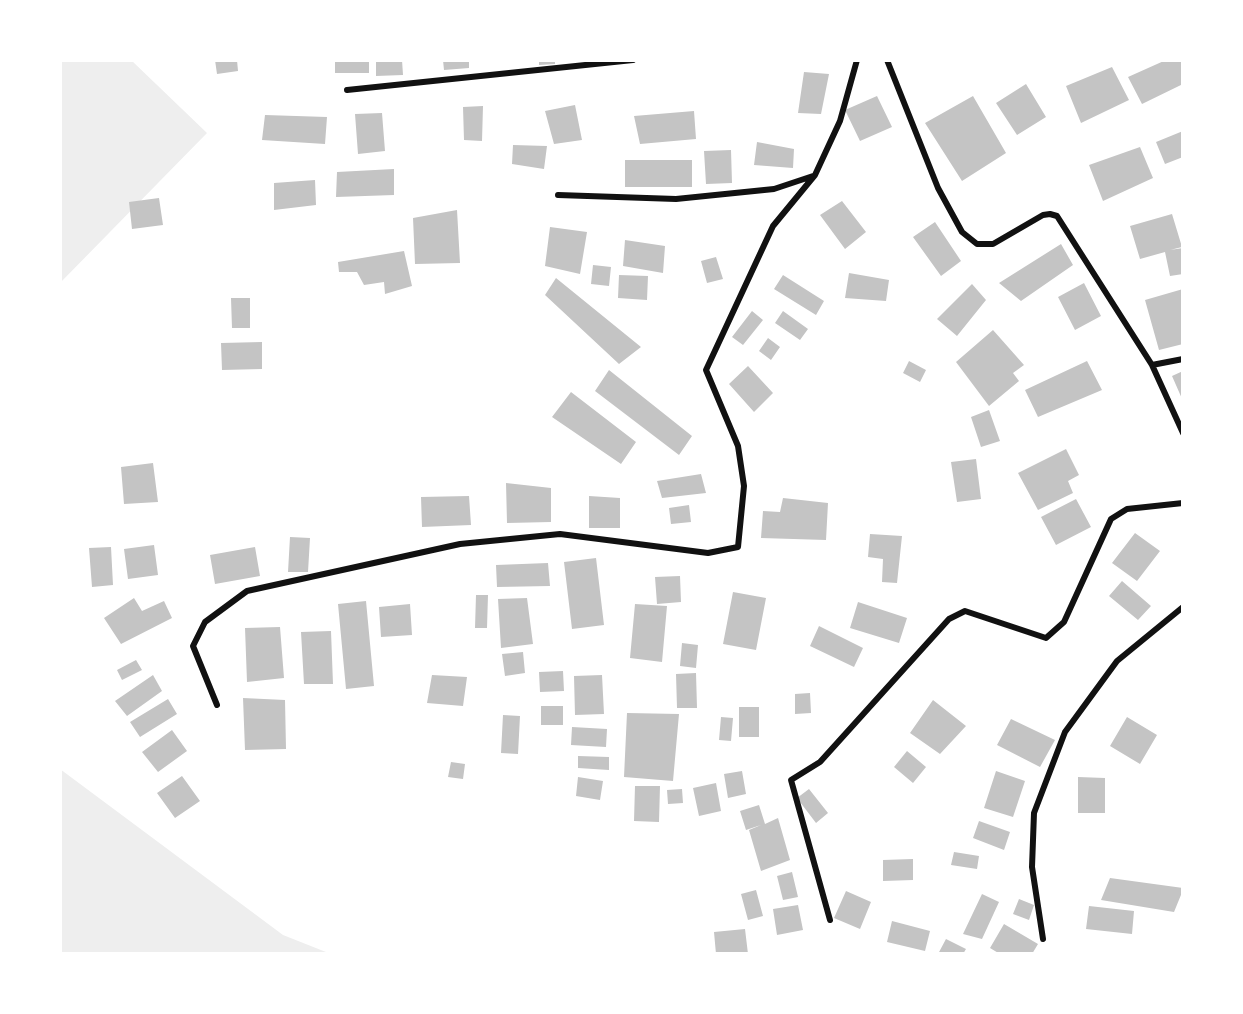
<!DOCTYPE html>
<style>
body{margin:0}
#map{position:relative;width:1243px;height:1014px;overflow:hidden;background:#fff;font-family:"IBM Plex Serif",serif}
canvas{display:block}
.frame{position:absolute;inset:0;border:62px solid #fff;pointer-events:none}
</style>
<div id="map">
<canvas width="1243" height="1014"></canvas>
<div class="frame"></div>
</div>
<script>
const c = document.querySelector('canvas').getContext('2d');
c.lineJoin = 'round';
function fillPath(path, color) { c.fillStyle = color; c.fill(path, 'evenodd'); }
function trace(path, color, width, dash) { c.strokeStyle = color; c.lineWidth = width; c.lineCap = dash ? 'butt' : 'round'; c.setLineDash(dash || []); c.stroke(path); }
fillPath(new Path2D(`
 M 60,60 L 131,60 L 207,133 L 60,283 Z
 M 60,769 L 283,935 L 331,954 L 60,954 Z`), '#eee');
fillPath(new Path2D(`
 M 215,60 L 237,60 L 238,71 L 217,74 Z
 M 335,60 L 369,60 L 369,73 L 335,73 Z
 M 376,60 L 402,60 L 403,75 L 376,76 Z
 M 443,60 L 469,60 L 469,68 L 444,70 Z
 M 539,60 L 555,60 L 555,64 L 539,65 Z
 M 1166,60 L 1183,60 L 1183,84 L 1142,104 L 1128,77 Z
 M 1112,67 L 1129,100 L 1081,123 L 1066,86 Z
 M 804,72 L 829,74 L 821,114 L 798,113 Z
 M 1026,84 L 1046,117 L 1017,135 L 996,103 Z
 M 877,96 L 892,127 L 860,141 L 845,110 Z
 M 973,96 L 1006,153 L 962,181 L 925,123 Z
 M 575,105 L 582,140 L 554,144 L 545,111 Z
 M 483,106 L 482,141 L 464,140 L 463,107 Z
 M 694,111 L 696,139 L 640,144 L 634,116 Z
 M 382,113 L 385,151 L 358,154 L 355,114 Z
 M 265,115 L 327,117 L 325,144 L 262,140 Z
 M 1183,131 L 1183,157 L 1165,164 L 1156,142 Z
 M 757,142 L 794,149 L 793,168 L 754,165 Z
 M 513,145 L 547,146 L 544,169 L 512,164 Z
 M 1140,147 L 1153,178 L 1103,201 L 1089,165 Z
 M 731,150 L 732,183 L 706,184 L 704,151 Z
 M 625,160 L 692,160 L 692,187 L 625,187 Z
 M 394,169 L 394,195 L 336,197 L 337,172 Z
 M 315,180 L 316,205 L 274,210 L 274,183 Z
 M 159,198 L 163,225 L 132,229 L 129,202 Z
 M 842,201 L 866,232 L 845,249 L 820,215 Z
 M 457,210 L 460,263 L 415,264 L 413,218 Z
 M 1172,214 L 1182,247 L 1170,250 L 1183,248 L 1183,274 L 1170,276 L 1165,252 L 1140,259 L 1130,226 Z
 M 935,222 L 961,261 L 941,276 L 913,237 Z
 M 550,227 L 587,232 L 580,274 L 545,266 Z
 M 625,240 L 665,246 L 663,273 L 623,266 Z
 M 1061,244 L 1073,265 L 1021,301 L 999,283 Z
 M 404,251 L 412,286 L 385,294 L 384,282 L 364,285 L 357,272 L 339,272 L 338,262 Z
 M 716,257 L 723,279 L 707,283 L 701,261 Z
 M 593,265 L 611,267 L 609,286 L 591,284 Z
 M 849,273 L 889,280 L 886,301 L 845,298 Z
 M 619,275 L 648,276 L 647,300 L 618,298 Z
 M 783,275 L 824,301 L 816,315 L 774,289 Z
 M 556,278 L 641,347 L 619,364 L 545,295 Z
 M 1084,283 L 1101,316 L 1075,330 L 1058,297 Z
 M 972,284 L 986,300 L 957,336 L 937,319 Z
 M 1183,289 L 1183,344 L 1159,350 L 1145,300 Z
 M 231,298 L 250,298 L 250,328 L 232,328 Z
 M 752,311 L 763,320 L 743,345 L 732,337 Z
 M 783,311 L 808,329 L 800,340 L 775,323 Z
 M 993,330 L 1024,365 L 1013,373 L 1019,381 L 989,406 L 956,362 Z
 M 768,338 L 780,347 L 771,360 L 759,351 Z
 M 262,342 L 262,369 L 222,370 L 221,343 Z
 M 909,361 L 926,370 L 920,382 L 903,373 Z
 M 1087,361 L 1102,390 L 1038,417 L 1025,390 Z
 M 748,366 L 773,393 L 754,412 L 729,384 Z
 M 609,370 L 692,436 L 679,455 L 595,391 Z
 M 1183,371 L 1183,401 L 1172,376 Z
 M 571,392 L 636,442 L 621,464 L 552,417 Z
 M 989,410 L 1000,441 L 981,447 L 971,417 Z
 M 1066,449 L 1079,475 L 1068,481 L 1073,493 L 1038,510 L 1018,473 Z
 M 976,459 L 981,499 L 957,502 L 951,462 Z
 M 153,463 L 158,502 L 124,504 L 121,467 Z
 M 701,474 L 706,493 L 662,498 L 657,481 Z
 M 506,483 L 551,488 L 551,522 L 507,523 Z
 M 469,496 L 471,525 L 422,527 L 421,497 Z
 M 589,496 L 620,498 L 620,528 L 589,528 Z
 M 783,498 L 828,503 L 826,540 L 761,538 L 763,511 L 780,512 Z
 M 1076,499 L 1091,527 L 1056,545 L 1041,517 Z
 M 689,505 L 691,522 L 671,524 L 669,508 Z
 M 1135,533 L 1160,551 L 1137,581 L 1112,563 Z
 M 870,534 L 902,536 L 897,583 L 882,582 L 883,559 L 868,557 Z
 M 290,537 L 310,538 L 308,572 L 288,572 Z
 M 154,545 L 158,575 L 128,579 L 124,549 Z
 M 111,547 L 113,585 L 92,587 L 89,548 Z
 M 255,547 L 260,576 L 215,584 L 210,555 Z
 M 596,558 L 604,625 L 572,629 L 564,562 Z
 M 548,563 L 550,586 L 497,587 L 496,565 Z
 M 680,576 L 681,602 L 657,604 L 655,577 Z
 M 1122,581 L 1151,606 L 1138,620 L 1109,596 Z
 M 733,592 L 766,598 L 756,650 L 723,644 Z
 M 476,595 L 488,595 L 487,628 L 475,628 Z
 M 134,598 L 142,611 L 164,601 L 172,618 L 121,644 L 104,618 Z
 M 527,598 L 533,644 L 501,648 L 498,599 Z
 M 366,601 L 374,686 L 346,689 L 338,604 Z
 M 858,602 L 907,618 L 899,643 L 850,628 Z
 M 410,604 L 412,635 L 381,637 L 379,607 Z
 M 635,604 L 667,606 L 662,662 L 630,658 Z
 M 819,626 L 863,648 L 854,667 L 810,646 Z
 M 280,627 L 284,678 L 247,682 L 245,628 Z
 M 331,631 L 333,684 L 304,684 L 301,632 Z
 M 682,643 L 698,645 L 696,668 L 680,666 Z
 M 523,652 L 525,673 L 505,676 L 502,654 Z
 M 136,660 L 142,670 L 122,680 L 117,670 Z
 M 563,671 L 564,691 L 540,692 L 539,672 Z
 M 696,673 L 697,708 L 677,708 L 676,674 Z
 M 153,675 L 162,691 L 127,716 L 115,701 Z
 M 432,675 L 467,677 L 463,706 L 427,703 Z
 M 602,675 L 604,714 L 575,715 L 574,676 Z
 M 810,693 L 811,713 L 795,714 L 795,694 Z
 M 243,698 L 285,700 L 286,749 L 245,750 Z
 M 168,699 L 177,714 L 140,737 L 130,722 Z
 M 933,700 L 966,726 L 940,754 L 910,733 Z
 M 541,706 L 563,706 L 563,725 L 541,725 Z
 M 739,707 L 759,707 L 759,737 L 739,737 Z
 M 627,713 L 679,714 L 673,781 L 624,777 Z
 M 503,715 L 520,716 L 518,754 L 501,753 Z
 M 721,717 L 733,718 L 731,741 L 719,740 Z
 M 1127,717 L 1157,735 L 1140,764 L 1110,746 Z
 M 1011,719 L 1055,740 L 1040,767 L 997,745 Z
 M 572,727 L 607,729 L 606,747 L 571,745 Z
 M 172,730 L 187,751 L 158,772 L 142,752 Z
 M 907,751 L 926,767 L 913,783 L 894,767 Z
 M 578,756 L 609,757 L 609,770 L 578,768 Z
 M 451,762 L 465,764 L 463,779 L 448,777 Z
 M 742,771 L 746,794 L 728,798 L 724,774 Z
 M 996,771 L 1025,781 L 1013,817 L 984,808 Z
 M 182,776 L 200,801 L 175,818 L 157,793 Z
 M 578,777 L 603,781 L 600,800 L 576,796 Z
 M 1078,777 L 1105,778 L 1105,813 L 1078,813 Z
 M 716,783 L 721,811 L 699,816 L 693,788 Z
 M 635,786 L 660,786 L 659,822 L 634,821 Z
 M 682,789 L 683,803 L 668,804 L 667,790 Z
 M 809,789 L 828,813 L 816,823 L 797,798 Z
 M 759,805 L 765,824 L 778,818 L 790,860 L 761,871 L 749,830 L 761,825 L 746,830 L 740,811 Z
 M 979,821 L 1010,832 L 1004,850 L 973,838 Z
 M 954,852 L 979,856 L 977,869 L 951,865 Z
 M 913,859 L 913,880 L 883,881 L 883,860 Z
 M 792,872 L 798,897 L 783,900 L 777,876 Z
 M 1110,878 L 1183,888 L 1183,890 L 1174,912 L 1101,900 Z
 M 756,890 L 763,916 L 748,920 L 741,894 Z
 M 846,891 L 871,902 L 860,929 L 834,918 Z
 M 982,894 L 999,902 L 982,939 L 963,934 Z
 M 1019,899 L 1034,905 L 1029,920 L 1013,914 Z
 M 798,905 L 803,930 L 777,935 L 773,909 Z
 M 1089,906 L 1134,911 L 1132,934 L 1086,929 Z
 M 892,921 L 930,931 L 925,951 L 887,942 Z
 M 1004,924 L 1038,944 L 1032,954 L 1000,954 L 990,948 Z
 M 745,929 L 748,954 L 716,954 L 714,932 Z
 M 946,939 L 966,949 L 963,954 L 938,954 Z`), '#c4c4c4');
trace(new Path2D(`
 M 887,60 L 938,188 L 962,232 L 977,244 L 993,244 L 1043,215 L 1050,214 L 1057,216 L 1152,365 L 1183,433
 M 347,90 L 633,60
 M 558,195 L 676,199 L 774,189 L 813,176
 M 1152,365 L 1183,359
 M 217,705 L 193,646 L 205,622 L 247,591 L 460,544 L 560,534 L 708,553 L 738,547 L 744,486 L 738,446 L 706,370 L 773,226 L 815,175 L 840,121 L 857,60
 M 830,920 L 791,780 L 820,762 L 949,619 L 965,611 L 1046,638 L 1064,622 L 1111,519 L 1127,509 L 1183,503
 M 1043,939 L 1032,867 L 1034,813 L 1065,732 L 1117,661 L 1183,607`), '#111', 6);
</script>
